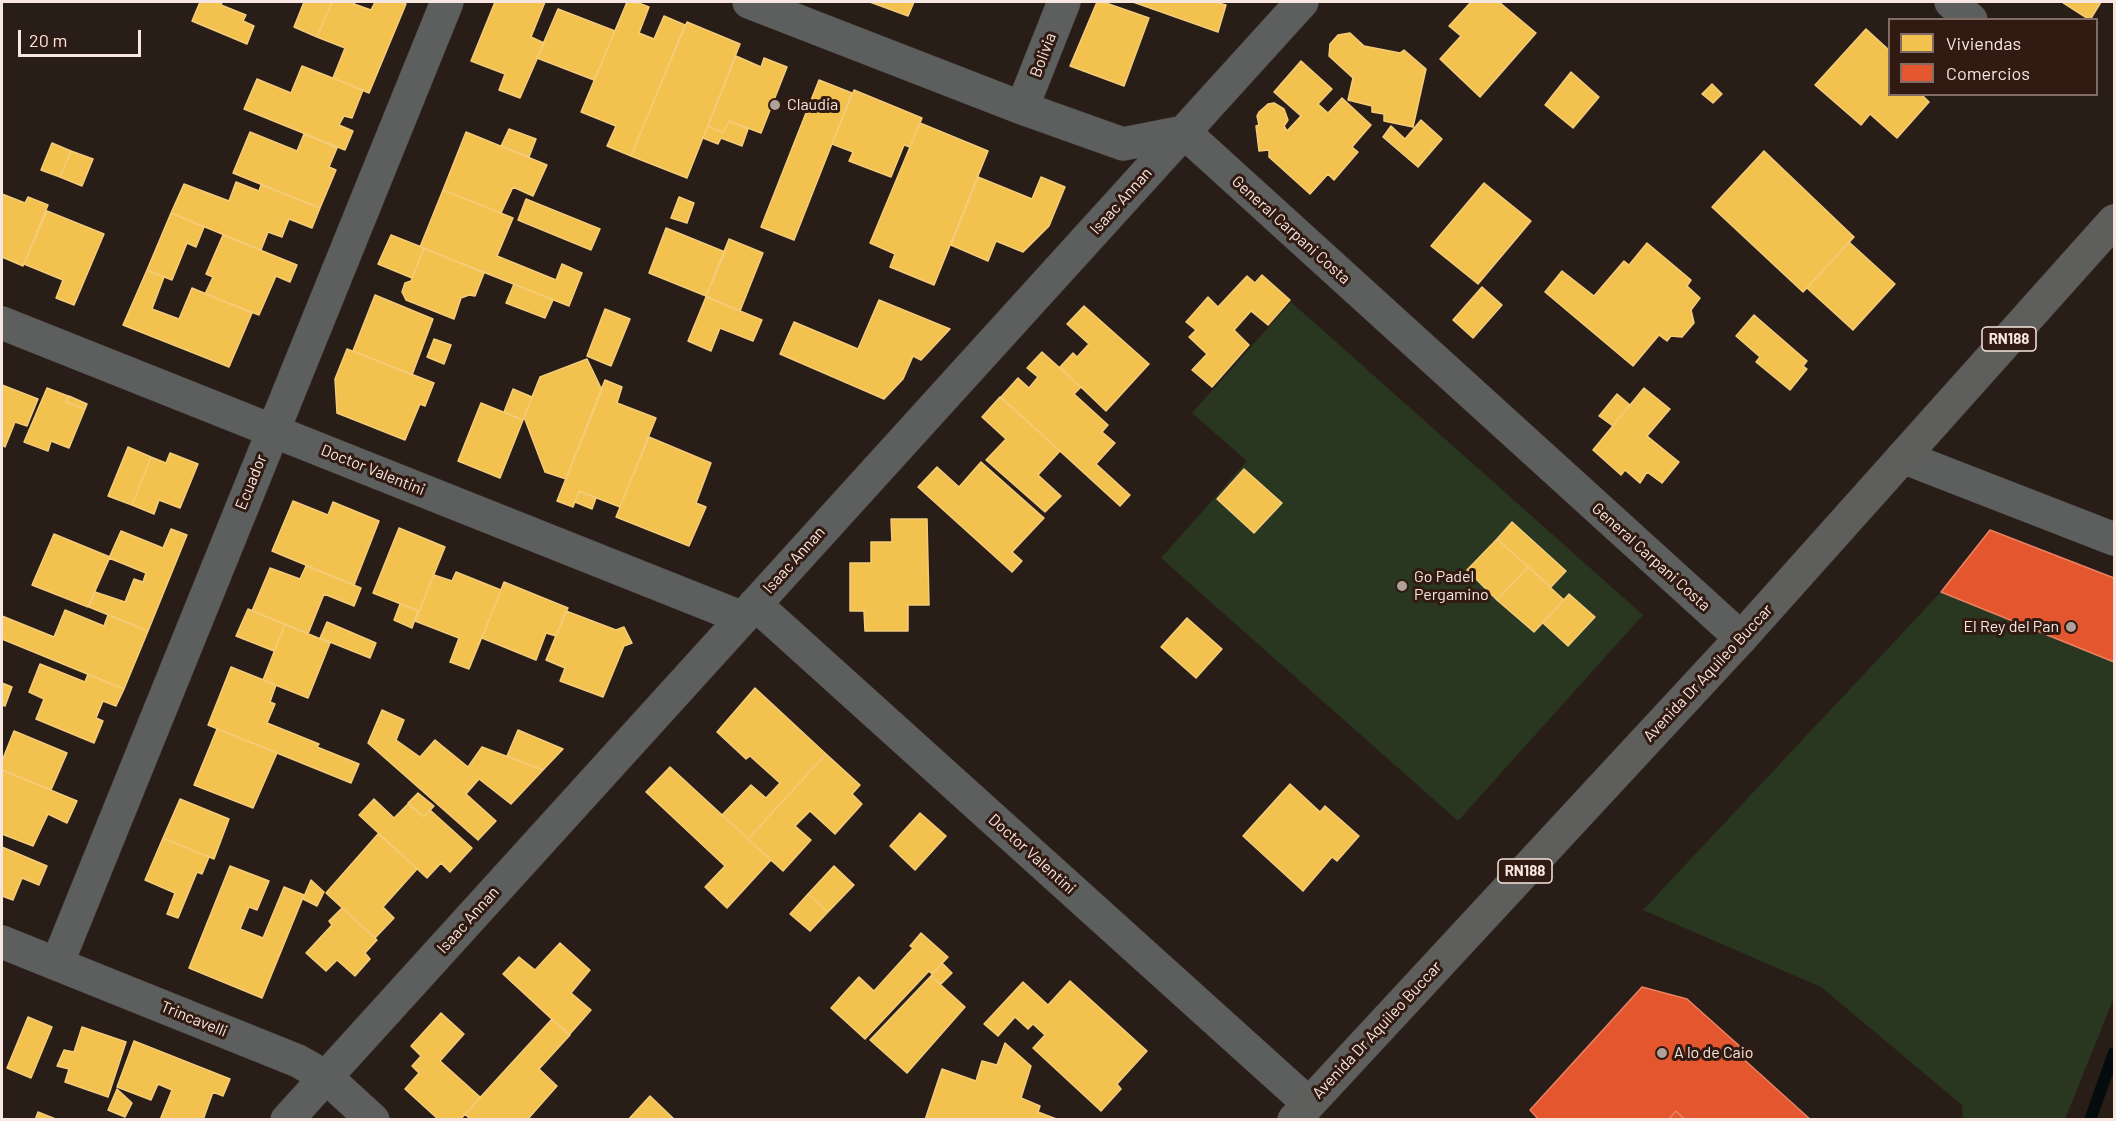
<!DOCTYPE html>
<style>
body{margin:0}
#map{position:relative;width:2116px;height:1121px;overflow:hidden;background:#291d18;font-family:Barlow,sans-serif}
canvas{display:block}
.frame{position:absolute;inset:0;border:3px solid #f7e7e0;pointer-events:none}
.legend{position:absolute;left:1888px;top:18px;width:210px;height:78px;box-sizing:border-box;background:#301a11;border:2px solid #806c64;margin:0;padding:8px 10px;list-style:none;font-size:18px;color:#f7e7e0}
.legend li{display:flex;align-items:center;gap:12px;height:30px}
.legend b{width:30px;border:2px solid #806c64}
.scale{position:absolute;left:18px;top:30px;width:123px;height:27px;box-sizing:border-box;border:3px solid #f7e7e0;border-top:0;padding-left:8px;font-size:18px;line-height:21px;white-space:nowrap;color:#f7e7e0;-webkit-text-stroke:4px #301a11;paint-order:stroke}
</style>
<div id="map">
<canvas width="2116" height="1121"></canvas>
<div class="frame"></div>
<ul class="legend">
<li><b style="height:16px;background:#f2c14e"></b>Viviendas</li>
<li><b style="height:16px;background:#e4572e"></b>Comercios</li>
</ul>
<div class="scale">20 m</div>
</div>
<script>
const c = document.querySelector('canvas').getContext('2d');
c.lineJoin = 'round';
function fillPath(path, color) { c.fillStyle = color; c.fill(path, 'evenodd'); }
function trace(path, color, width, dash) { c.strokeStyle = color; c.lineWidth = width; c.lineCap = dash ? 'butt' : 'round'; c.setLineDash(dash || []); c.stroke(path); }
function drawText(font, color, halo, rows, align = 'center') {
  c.font = font + ' Barlow,sans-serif'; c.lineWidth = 6; c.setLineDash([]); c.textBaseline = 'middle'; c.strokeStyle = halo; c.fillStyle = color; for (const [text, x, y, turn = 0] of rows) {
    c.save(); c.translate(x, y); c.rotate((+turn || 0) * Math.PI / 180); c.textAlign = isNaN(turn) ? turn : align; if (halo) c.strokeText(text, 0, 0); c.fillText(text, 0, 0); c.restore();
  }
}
fillPath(new Path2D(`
 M 1291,302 L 1643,615 L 1458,821 L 1161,558 L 1247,461 L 1192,413 Z
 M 1941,592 L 2114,662 L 2114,998 L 2065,1119 L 1963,1119 L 1962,1105 L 1821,987 L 1643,910 Z`), '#293620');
const homes = new Path2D(`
 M 200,2 L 222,2 L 221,5 L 246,15 L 243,21 L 254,26 L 247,44 L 192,21 Z
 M 304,2 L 332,2 L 317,37 L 294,27 Z
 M 332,2 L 355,2 L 354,4 L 371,10 L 375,2 L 399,2 L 406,4 L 369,93 L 333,78 L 345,48 L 317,37 Z
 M 495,2 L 545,2 L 531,37 L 544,43 L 520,98 L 499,90 L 505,74 L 471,61 Z
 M 627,2 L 636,2 L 649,7 L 639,33 L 654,39 L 664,16 L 685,25 L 631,156 L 607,146 L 616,126 L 581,112 Z
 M 870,2 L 914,2 L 908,16 Z
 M 1097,2 L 1103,2 L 1149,18 L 1124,86 L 1070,66 Z
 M 1133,2 L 1215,2 L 1226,5 L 1218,32 Z
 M 1471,2 L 1499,2 L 1536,33 L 1480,97 L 1440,59 L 1461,36 L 1449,26 Z
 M 2062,2 L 2101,2 L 2090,20 Z
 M 558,9 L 615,31 L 594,80 L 537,58 Z
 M 687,22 L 740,44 L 687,178 L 631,156 Z
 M 1866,29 L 1890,51 L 1890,94 L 1921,94 L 1929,102 L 1897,138 L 1870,114 L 1861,125 L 1815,85 Z
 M 1350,33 L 1364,46 L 1400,53 L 1404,50 L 1426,69 L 1413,127 L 1384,121 L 1384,114 L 1372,112 L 1372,106 L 1348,100 L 1353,78 L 1329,56 L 1330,44 L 1338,35 Z
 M 736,56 L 761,67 L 764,58 L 787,67 L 761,133 L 729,121 L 723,133 L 708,126 Z
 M 1301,61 L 1332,89 L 1318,104 L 1328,113 L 1342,98 L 1371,125 L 1352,147 L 1358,152 L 1334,180 L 1328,174 L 1310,194 L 1269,157 L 1269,150 L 1259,151 L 1256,126 L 1259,125 L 1257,116 L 1259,112 L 1268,104 L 1274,103 L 1284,109 L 1288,120 L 1284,126 L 1287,131 L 1301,116 L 1274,92 Z
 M 302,66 L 363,90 L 352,118 L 344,116 L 339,125 L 353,131 L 345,150 L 244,109 L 257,79 L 291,93 Z
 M 1571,72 L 1599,97 L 1573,128 L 1545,105 Z
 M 819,80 L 852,93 L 794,240 L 761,227 Z
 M 1712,84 L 1722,94 L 1713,103 L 1702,94 Z
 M 854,90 L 922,118 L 910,147 L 904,145 L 891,177 L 849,161 L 853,152 L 832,144 Z
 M 1421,120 L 1442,139 L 1418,167 L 1383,137 L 1391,126 L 1405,139 Z
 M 729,121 L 748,129 L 742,146 L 721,138 L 718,144 L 703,138 L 708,126 L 723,133 Z
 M 920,123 L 988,151 L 934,285 L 890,267 L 895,254 L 870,243 Z
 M 509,129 L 536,139 L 529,157 L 501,146 Z
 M 250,132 L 297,151 L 304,134 L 337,148 L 329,167 L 336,170 L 320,208 L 233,173 Z
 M 466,132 L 547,165 L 533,196 L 513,187 L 501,213 L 443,190 Z
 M 52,143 L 71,151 L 60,177 L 41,170 Z
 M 71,151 L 93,159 L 82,186 L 60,177 Z
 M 1764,151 L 1854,237 L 1803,292 L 1712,207 Z
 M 978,177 L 1032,199 L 1041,177 L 1065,187 L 1049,226 L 1023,252 L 996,241 L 988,261 L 951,245 Z
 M 236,182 L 259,191 L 261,185 L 320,208 L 312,228 L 289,219 L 282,237 L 268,232 L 261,250 L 171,213 L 184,184 L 229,201 Z
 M 1484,183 L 1531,221 L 1478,284 L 1431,246 Z
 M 443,190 L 513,218 L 497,256 L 556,280 L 562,264 L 582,273 L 569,306 L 420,247 Z
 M 2,194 L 25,203 L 28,197 L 48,205 L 23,266 L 2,257 Z
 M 679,197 L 694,203 L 687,223 L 671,218 Z
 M 526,199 L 600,229 L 591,250 L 518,220 Z
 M 47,211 L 104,234 L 74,305 L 56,298 L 63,280 L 24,264 Z
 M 171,213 L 204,227 L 196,247 L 187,243 L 172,280 L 147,270 Z
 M 666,228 L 725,252 L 706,296 L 649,273 Z
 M 223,235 L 297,265 L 290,282 L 276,276 L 259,315 L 205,294 L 213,277 L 206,274 Z
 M 391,235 L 424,248 L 412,278 L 378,264 Z
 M 729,239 L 763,253 L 740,311 L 706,296 Z
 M 1849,242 L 1895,284 L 1853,330 L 1807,288 Z
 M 1647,243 L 1691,280 L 1687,286 L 1700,298 L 1691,310 L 1694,323 L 1682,337 L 1671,336 L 1667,341 L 1659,335 L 1633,366 L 1545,292 L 1562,271 L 1594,296 L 1624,261 L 1629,265 Z
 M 424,248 L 484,273 L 475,296 L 469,295 L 461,298 L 454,319 L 406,300 L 402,292 L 405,283 L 411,281 Z
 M 147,270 L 164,277 L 152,309 L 179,319 L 192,288 L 252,313 L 229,367 L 123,325 Z
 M 1262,275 L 1290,300 L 1268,325 L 1251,311 L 1234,330 L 1249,345 L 1212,387 L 1192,370 L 1207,354 L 1189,337 L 1196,330 L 1186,322 L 1208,297 L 1218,307 L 1247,276 L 1255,283 Z
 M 514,284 L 553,300 L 545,318 L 506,303 Z
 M 1482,287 L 1502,305 L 1473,338 L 1453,320 Z
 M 375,295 L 433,319 L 412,375 L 353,351 Z
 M 706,297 L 762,320 L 753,341 L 720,328 L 711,351 L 688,341 Z
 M 879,300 L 950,329 L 921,360 L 913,356 L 903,379 L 884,399 L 780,354 L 794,322 L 858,349 Z
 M 1084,306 L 1149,364 L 1106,411 L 1060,367 L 1073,353 L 1077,357 L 1089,344 L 1067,324 Z
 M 605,309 L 630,319 L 611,366 L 587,356 Z
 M 1754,315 L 1807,361 L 1803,366 L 1807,369 L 1790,390 L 1756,362 L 1760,357 L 1736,336 Z
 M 434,339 L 451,345 L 444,364 L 427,357 Z
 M 347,349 L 434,383 L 425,406 L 420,404 L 405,440 L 337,413 L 335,379 Z
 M 1042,352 L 1081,387 L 1074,394 L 1108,425 L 1102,432 L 1115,443 L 1096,464 L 1130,495 L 1120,506 L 1001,397 L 1018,378 L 1029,388 L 1038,377 L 1027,368 Z
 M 587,359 L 602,390 L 566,479 L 545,472 L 524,417 L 540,377 Z
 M 605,380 L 622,387 L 617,403 L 656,418 L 620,507 L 579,491 L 573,507 L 557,501 Z
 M 2,385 L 38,399 L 27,426 L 15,422 L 5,447 L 2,445 Z
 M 47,388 L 68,396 L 66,402 L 85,409 L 69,448 L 51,441 L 48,451 L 24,442 Z
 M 1644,388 L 1670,409 L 1647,436 L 1679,462 L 1662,483 L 1647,472 L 1640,483 L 1625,470 L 1621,475 L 1593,450 Z
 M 513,389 L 532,397 L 523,420 L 504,412 Z
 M 1617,394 L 1630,405 L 1613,426 L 1599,416 Z
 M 69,396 L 87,404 L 85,409 L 66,402 Z
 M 1000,397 L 1060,451 L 1038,475 L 1061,496 L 1045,512 L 986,460 L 1006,439 L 982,417 Z
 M 481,403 L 523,420 L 500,478 L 458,461 Z
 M 649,437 L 711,463 L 696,503 L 706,507 L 689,546 L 616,517 Z
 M 128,447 L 151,457 L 132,505 L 108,496 Z
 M 170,453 L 198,464 L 180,508 L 159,500 L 154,514 L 132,505 L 151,457 L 166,463 Z
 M 981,462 L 1044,518 L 1012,552 L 1022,561 L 1012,572 L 918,487 L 937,467 L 959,487 Z
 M 1244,469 L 1282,503 L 1254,533 L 1217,499 Z
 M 579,491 L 596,498 L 592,509 L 575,502 Z
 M 293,501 L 328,515 L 333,502 L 379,521 L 354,585 L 272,551 Z
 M 891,519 L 927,519 L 929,605 L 908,605 L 908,631 L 865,631 L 864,611 L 850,611 L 850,563 L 871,563 L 871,542 L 892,542 Z
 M 1512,522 L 1566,571 L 1551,587 L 1497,539 Z
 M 399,528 L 445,547 L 419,611 L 373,593 Z
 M 171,529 L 187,535 L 148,631 L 89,607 L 95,592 L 125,602 L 134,579 L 143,582 L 146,573 L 109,558 L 121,531 L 163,548 Z
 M 54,534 L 110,557 L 88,607 L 32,585 Z
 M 1497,539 L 1528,567 L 1497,600 L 1467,570 Z
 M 306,566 L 361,588 L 354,606 L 324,594 L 308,634 L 252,611 L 270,568 L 300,579 Z
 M 1528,567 L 1564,600 L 1534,632 L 1497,600 Z
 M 456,572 L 501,590 L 469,669 L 450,662 L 459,638 L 415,621 L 434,575 L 452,581 Z
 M 504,582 L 568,608 L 556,636 L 546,633 L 536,660 L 482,638 Z
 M 1569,594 L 1595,617 L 1568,646 L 1543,623 Z
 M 400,604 L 418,611 L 412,628 L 394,620 Z
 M 248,609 L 285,624 L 274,651 L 236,636 Z
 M 65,610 L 104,626 L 108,615 L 148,631 L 124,689 L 2,639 L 2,616 L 54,637 Z
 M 566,611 L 616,630 L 624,627 L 632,643 L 624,646 L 603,697 L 560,681 L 565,668 L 546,660 Z
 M 1187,618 L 1222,649 L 1196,678 L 1161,647 Z
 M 327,622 L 376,643 L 370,658 L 320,638 Z
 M 285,624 L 330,643 L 308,698 L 263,680 Z
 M 40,664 L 85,682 L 88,674 L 124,689 L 116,706 L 103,701 L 96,718 L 103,721 L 94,743 L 36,719 L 44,699 L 29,692 Z
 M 231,667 L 276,685 L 270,702 L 275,704 L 267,723 L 319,744 L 317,747 L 359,764 L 351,783 L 208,725 Z
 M 2,683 L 12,687 L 5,706 L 2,705 Z
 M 755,688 L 826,754 L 748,839 L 722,815 L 751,785 L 766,798 L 780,783 L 750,756 L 746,759 L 717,732 Z
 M 382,710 L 404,720 L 396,740 L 420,757 L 435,740 L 468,767 L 482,747 L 543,770 L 511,804 L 479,779 L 466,794 L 496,821 L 478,840 L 368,743 Z
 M 217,729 L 277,753 L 253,808 L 194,785 Z
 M 518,730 L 563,749 L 543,770 L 507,756 Z
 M 14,731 L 67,753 L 51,790 L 2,770 L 2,761 Z
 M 826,754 L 860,785 L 852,794 L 862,804 L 835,834 L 810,811 L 795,826 L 811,840 L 783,871 L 748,839 Z
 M 670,767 L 771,860 L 727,908 L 705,887 L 725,866 L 646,792 Z
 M 2,770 L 77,801 L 67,823 L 48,814 L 33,846 L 2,834 Z
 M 1290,784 L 1320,812 L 1325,806 L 1359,836 L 1337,861 L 1332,857 L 1303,891 L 1243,836 Z
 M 418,793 L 434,806 L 424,817 L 408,803 Z
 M 180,799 L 229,819 L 214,859 L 163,838 Z
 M 374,799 L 394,818 L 408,804 L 424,817 L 430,810 L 472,848 L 450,872 L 441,863 L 427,878 L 359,815 Z
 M 920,813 L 946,836 L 915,870 L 890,846 Z
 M 378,834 L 417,869 L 383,907 L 394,918 L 375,938 L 326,893 Z
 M 163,838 L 209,857 L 202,874 L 197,872 L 178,918 L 167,914 L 175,893 L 145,880 Z
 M 2,847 L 47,866 L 39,885 L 22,878 L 13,900 L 2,896 Z
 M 230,866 L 269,881 L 257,910 L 249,907 L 240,929 L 263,938 L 284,887 L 304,895 L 262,998 L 189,968 Z
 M 834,866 L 854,885 L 828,912 L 808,894 Z
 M 311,880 L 324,892 L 317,906 L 303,899 Z
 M 808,894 L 828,912 L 810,931 L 790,914 Z
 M 342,908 L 377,940 L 365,953 L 370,959 L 355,976 L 337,960 L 326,971 L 306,953 L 332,925 L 329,921 Z
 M 921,933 L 948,957 L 932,974 L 929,971 L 865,1039 L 831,1008 L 859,977 L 874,991 L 913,948 L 910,946 Z
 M 560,943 L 590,970 L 571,993 L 591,1010 L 569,1035 L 503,974 L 519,957 L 535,970 Z
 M 942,963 L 952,973 L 941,984 L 931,976 Z
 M 931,976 L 965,1007 L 907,1073 L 870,1040 Z
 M 1070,981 L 1147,1051 L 1117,1084 L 1121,1089 L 1101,1111 L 1033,1048 L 1045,1035 L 1033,1024 L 1028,1029 L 1015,1017 L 998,1036 L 984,1024 L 1023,982 L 1048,1005 Z
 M 441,1013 L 464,1034 L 440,1061 L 480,1097 L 460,1120 L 439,1120 L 405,1089 L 419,1073 L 412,1066 L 421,1056 L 411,1046 Z
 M 28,1017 L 52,1027 L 31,1078 L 7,1068 Z
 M 552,1019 L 570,1035 L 539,1069 L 557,1086 L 527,1120 L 471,1120 L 465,1114 Z
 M 82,1027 L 126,1042 L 108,1097 L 65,1082 L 69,1069 L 57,1066 L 64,1050 L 74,1052 Z
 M 134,1041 L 230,1079 L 223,1096 L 213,1092 L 203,1120 L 160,1120 L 172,1090 L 158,1084 L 151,1100 L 117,1087 Z
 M 1005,1043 L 1031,1066 L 1021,1098 L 1040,1106 L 1038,1112 L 1059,1120 L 925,1120 L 942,1069 L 976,1081 L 982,1061 L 997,1065 Z
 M 117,1089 L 132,1103 L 125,1117 L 108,1110 Z
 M 650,1096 L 675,1120 L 628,1120 Z
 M 38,1112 L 58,1120 L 35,1120 Z`);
fillPath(homes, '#f2c14e');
trace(homes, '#f4cc7a', 1.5);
const shops = new Path2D(`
 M 1990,530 L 2114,578 L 2114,662 L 1941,592 Z
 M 1642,987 L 1687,999 L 1744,1050 L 1739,1055 L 1811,1120 L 1685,1120 L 1676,1111 L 1668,1120 L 1539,1120 L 1530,1110 Z
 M 1676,1111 L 1685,1120 L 1668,1120 Z`);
fillPath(shops, '#e4572e');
trace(shops, '#ea8263', 1.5);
trace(new Path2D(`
 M 2090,1120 L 2114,1053`), '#040c0e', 12);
const minor = new Path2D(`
 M 749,2 L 1022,108 L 1123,144 L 1184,132
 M 1951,2 L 1971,20
 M 1022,108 L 1064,2
 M 1184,132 L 1741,638
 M 2,323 L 743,618
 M 1903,457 L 2114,539
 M 755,604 L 1308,1103
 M 2,942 L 298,1061 L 326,1077 L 373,1120
 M 57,964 L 447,2
 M 287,1120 L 1302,2`);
const trunk = new Path2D(`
 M 1294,1120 L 1741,638 L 2114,221`);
trace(minor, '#443a36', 34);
trace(trunk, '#443a36', 34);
trace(minor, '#5d5f5f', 33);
trace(trunk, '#5e5e5c', 33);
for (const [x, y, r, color] of [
 [775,105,6,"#afa09a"],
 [1402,586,6,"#afa09a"],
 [2071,627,6,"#afa09a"],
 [1662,1053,6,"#afa09a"]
]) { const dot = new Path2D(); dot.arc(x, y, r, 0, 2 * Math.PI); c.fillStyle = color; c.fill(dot); trace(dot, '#301a11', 2); }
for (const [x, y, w] of [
 [2009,339,54],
 [1525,871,54]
]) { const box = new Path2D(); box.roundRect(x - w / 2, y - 12, w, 24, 4.5); c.fillStyle = '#301a11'; c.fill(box); trace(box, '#f7e7e0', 1.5); }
drawText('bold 15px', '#f7e7e0', null, [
 ["RN188",2009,339],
 ["RN188",1525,871]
]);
drawText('16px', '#f7e7e0', '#301a11', [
 ["Bolivia",1043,55,-69],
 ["Isaac Annan",1121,201,-48],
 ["General Carpani Costa",1291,230,42],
 ["Doctor Valentini",373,470,22],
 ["Ecuador",251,482,-68],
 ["General Carpani Costa",1651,557,42],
 ["Isaac Annan",794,560,-48],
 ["Avenida Dr Aquileo Buccar",1708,673,-47],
 ["Doctor Valentini",1032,854,42],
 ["Isaac Annan",468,920,-48],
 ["Trincavelli",194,1019,22],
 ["Avenida Dr Aquileo Buccar",1377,1030,-47]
]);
drawText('16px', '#f7e7e0', '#301a11', [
 ["Claudia",787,105],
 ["Go Padel",1414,577],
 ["Pergamino",1414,595],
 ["El Rey del Pan",2059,627,"right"],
 ["A lo de Caio",1674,1053]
], 'left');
</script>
